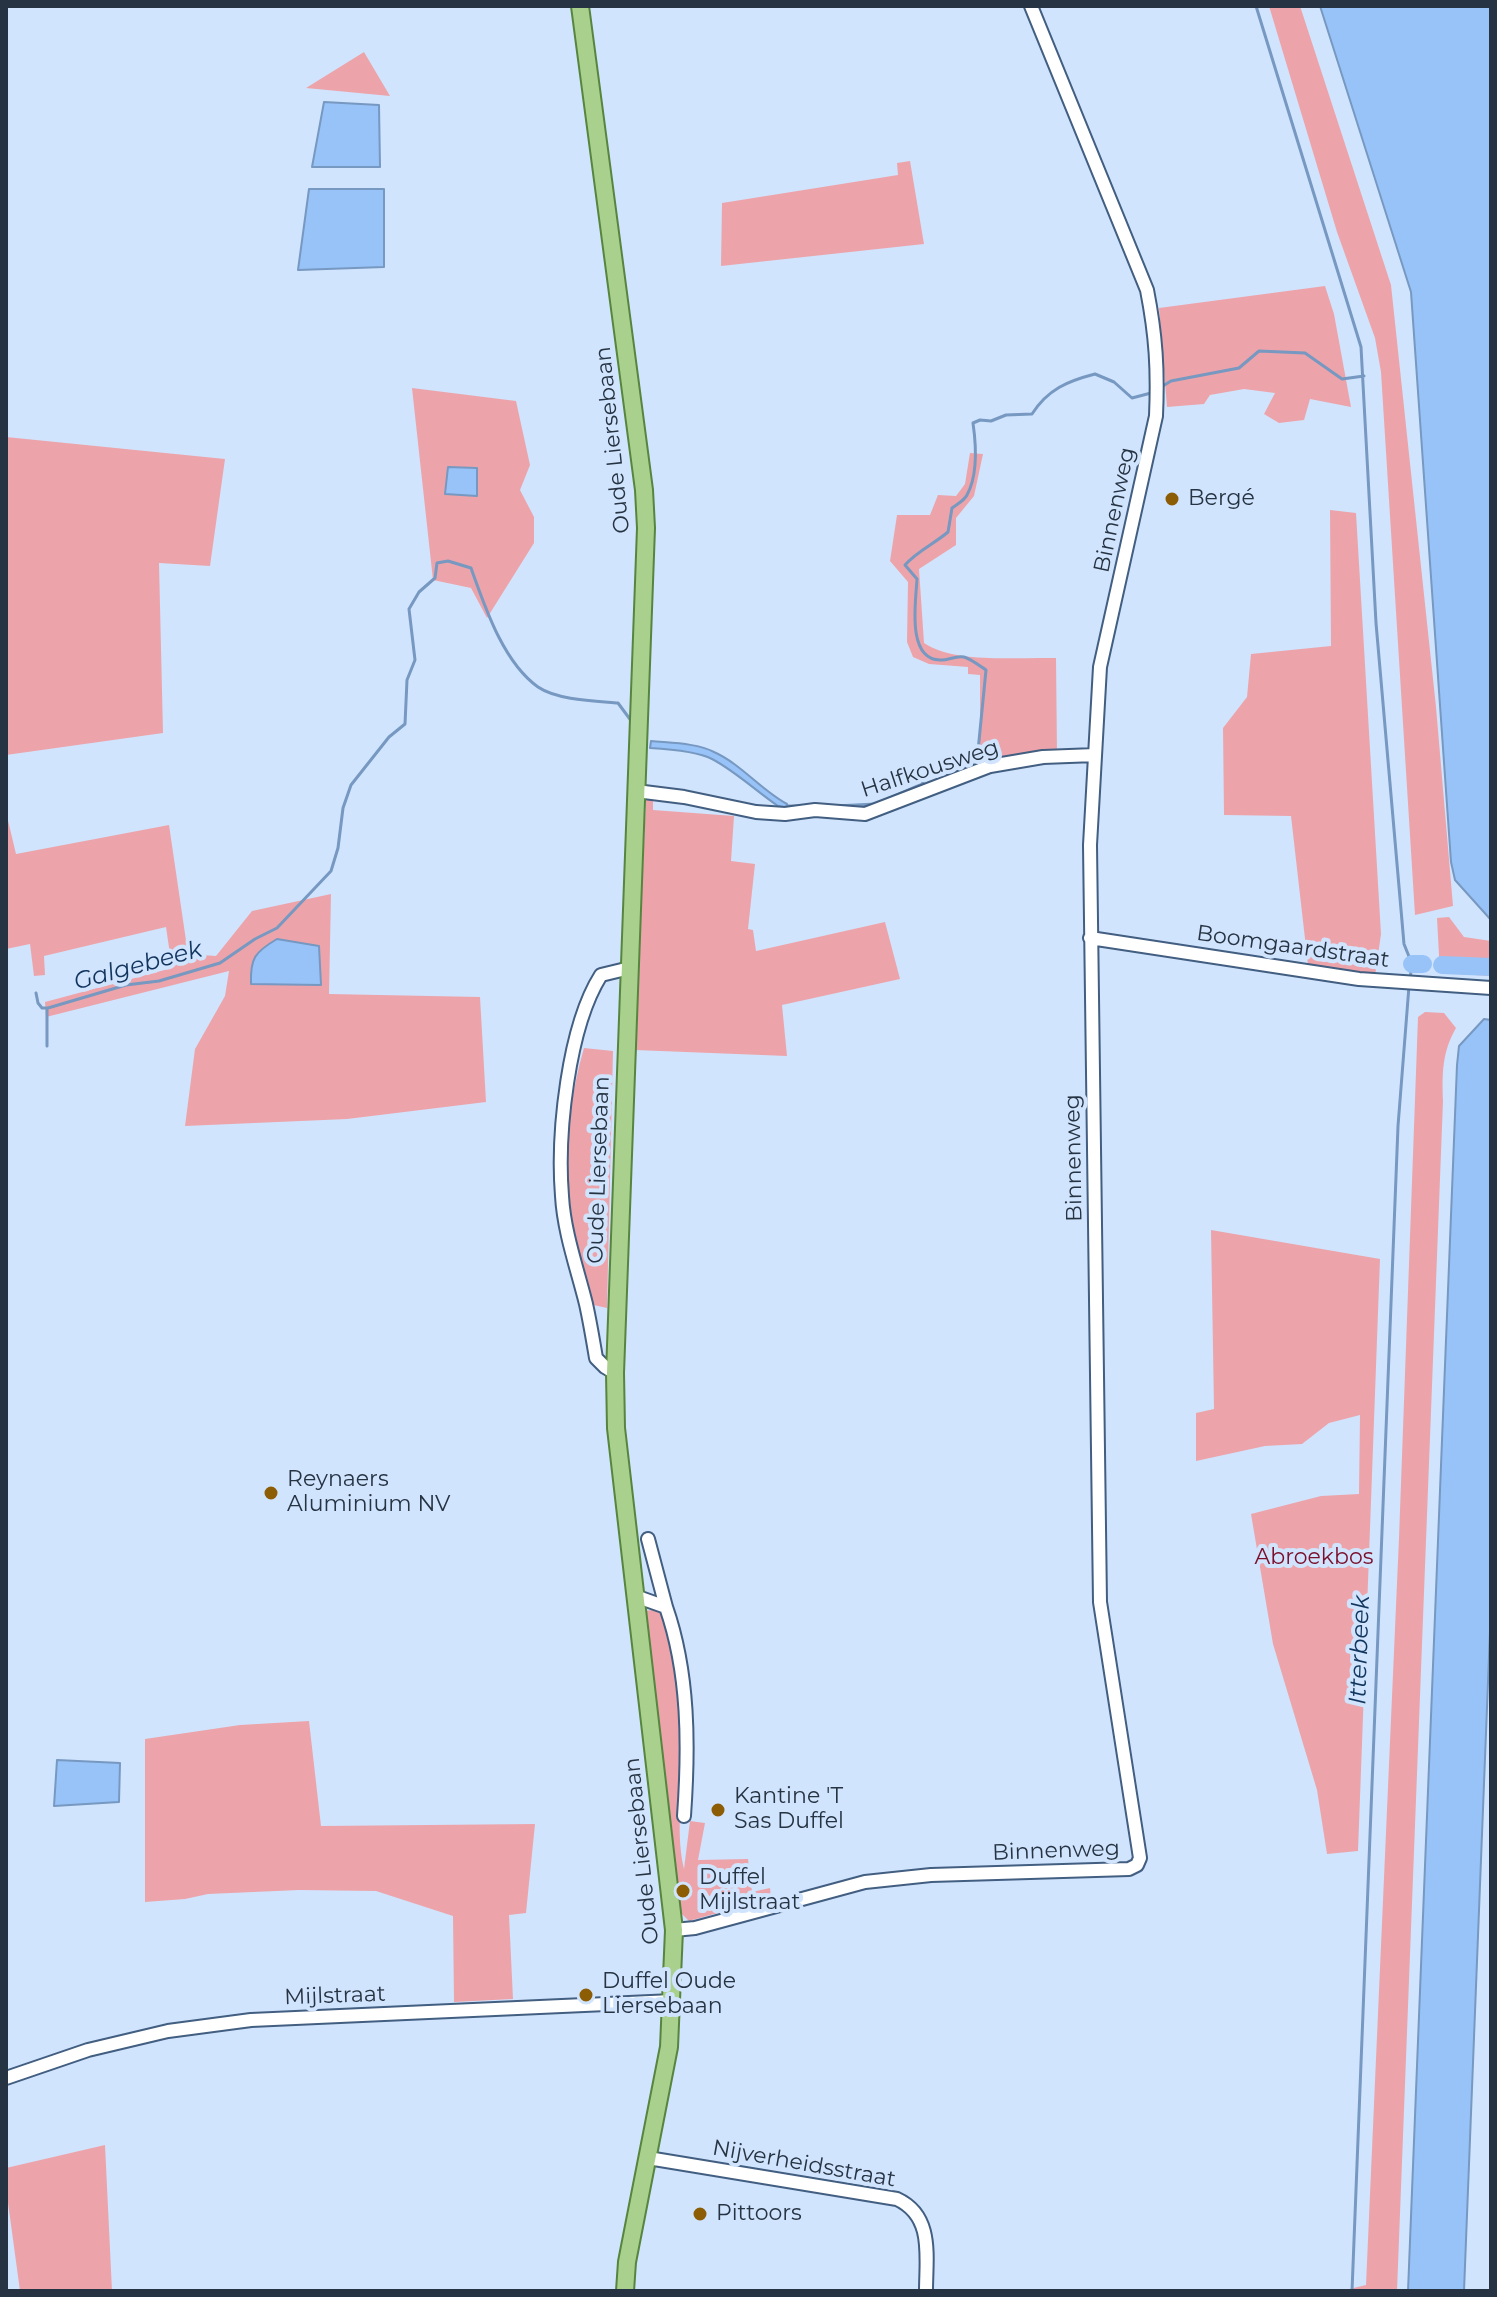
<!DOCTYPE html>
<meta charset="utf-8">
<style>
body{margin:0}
#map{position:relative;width:1497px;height:2297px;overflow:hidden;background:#d1e4fd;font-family:Montserrat,sans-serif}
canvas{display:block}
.frame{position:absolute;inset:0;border:8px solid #263342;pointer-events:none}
</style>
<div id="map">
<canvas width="1497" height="2297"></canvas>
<div class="frame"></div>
</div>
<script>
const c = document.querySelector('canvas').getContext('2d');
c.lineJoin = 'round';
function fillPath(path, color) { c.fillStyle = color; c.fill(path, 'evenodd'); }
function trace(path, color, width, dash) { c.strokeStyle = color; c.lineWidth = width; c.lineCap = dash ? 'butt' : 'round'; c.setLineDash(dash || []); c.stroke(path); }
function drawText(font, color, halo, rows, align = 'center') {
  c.font = font + ' Montserrat,sans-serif'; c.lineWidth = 8; c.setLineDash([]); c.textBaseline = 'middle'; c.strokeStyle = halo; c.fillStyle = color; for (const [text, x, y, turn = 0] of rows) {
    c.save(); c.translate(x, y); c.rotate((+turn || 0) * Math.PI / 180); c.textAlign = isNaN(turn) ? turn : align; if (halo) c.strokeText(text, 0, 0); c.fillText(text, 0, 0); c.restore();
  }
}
fillPath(new Path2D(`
 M 1269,6 L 1300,6 L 1391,285 L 1436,707 L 1453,906 L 1415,915 L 1381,372 L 1375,338 L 1337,232 Z
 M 364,52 L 390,96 L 306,88 Z
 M 910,161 L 924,244 L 721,266 L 722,203 L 898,175 L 897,163 Z
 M 1325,286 L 1334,314 L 1351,407 L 1310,399 L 1304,420 L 1279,423 L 1264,414 L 1275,393 L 1244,389 L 1210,395 L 1204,404 L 1167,407 L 1159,308 Z
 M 412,388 L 516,401 L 530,465 L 520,490 L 534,517 L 534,543 L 487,618 L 471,588 L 433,580 Z
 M 6,437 L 225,459 L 210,566 L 159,563 L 163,733 L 6,755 Z
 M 970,453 L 983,454 L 974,496 L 956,518 L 956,545 L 919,569 L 924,643 C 955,664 1018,657 1056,658 L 1057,752 L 980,763 L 980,675 L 968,674 L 968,667 L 929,664 L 913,657 L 907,642 L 908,582 L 890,561 L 897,515 L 930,515 L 938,495 L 956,496 L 965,484 Z
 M 1330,510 L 1356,513 L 1381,934 L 1375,976 L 1308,965 L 1291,816 L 1224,815 L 1223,728 L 1247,697 L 1251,654 L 1331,646 Z
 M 646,799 L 653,799 L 653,810 L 734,816 L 731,861 L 755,864 L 748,929 L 753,930 L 756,951 L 885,922 L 900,979 L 782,1005 L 787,1056 L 635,1050 Z
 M 6,812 L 16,854 L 169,825 L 188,954 L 216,956 L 252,911 L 331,894 L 329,994 L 480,997 L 486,1102 L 347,1119 L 185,1126 L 195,1049 L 225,996 L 229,971 L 46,1017 L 45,1002 L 172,968 L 166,927 L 44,956 L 45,975 L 34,976 L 30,944 L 6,949 Z
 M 1449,917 L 1464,937 L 1491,941 L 1491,976 L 1440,973 L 1437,918 Z
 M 1425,1012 L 1444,1013 L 1456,1028 C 1442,1052 1442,1074 1443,1101 L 1397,2291 L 1341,2291 L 1366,2285 L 1399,1538 L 1418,1017 Z
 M 584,1048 L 613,1051 L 607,1308 L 589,1304 C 564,1213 558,1139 584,1048 Z
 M 1211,1230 L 1380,1259 L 1358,1851 L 1327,1854 L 1317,1790 L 1273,1644 L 1251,1514 L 1321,1496 L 1359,1494 L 1360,1415 L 1329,1423 L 1302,1444 L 1265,1446 L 1196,1461 L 1196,1413 L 1214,1409 Z
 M 658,1609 C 676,1625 682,1713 683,1740 C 685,1783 674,1826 684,1869 L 690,1821 L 705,1823 L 698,1860 L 748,1859 L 752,1892 L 770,1888 L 771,1898 L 689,1921 L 679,1911 L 645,1611 Z
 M 309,1721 L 321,1826 L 535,1824 L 526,1913 L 509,1915 L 513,1999 L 454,2002 L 453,1916 L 376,1891 L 299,1890 L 208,1894 L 185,1899 L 145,1902 L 145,1739 L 240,1725 Z
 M 105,2145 L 112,2291 L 20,2291 L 6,2188 L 6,2168 Z`), '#eca4aa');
const water = new Path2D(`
 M 1320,6 L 1491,6 L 1491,920 L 1455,880 L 1451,862 L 1411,292 Z
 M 324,102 L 379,105 L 380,167 L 312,167 Z
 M 309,189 L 384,189 L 384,267 L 298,270 Z
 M 448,467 L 477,468 L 477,496 L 445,494 Z
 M 651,741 C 670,743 697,743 714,752 C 741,764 761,790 787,804 L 788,808 L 778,806 C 756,791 735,771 712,759 C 697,751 667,749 650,748 Z
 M 277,939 L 319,946 L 321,985 L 251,984 C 250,958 255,952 277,939 Z
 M 1484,1019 L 1491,1020 L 1491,1606 L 1464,2291 L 1408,2291 L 1457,1065 L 1459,1046 Z
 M 57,1760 L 120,1763 L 119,1802 L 54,1806 Z`);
fillPath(water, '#98c3f8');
trace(water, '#7698c1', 2);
trace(new Path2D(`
 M 1256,6 L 1361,347 L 1376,623 L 1404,944 L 1412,964 L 1410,979
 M 1161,387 L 1171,381 L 1239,368 L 1259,351 L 1305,353 L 1342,379 L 1364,376
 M 787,806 L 803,806
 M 835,806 L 876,804 L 920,785 L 932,772 L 977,761 L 986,670 C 980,666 971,659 964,657 C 956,655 947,661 940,660 C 906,659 916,600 917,579 L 905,565 C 917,551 934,544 948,532 L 952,508 C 957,504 964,501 967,495 C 978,475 976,444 973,423 L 980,420 L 991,421 L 1006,415 L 1032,414 C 1048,389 1068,381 1095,374 L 1114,382 L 1132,398 L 1151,393
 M 36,993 L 38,1003 L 42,1008 L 48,1008 L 126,985 L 159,981 L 220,963 L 255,939 L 277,928 L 331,871 L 338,848 L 343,808 L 351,785 L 389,737 L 405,724 L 407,680 L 415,660 L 409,609 L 419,592 L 435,578 L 437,563 L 448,561 L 471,568 C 485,607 503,662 538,687 C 557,700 595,701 618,703 L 632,722
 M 47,1046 L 47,1010
 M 1352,2291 L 1398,1126 L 1409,986`), '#7698c1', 3);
trace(new Path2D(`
 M 1412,964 L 1423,964
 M 1442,965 L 1491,967`), '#98c3f8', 18);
const minor = new Path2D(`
 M 636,791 L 684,797 L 756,812 L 785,814 L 815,810 L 865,814 L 990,766 L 1043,757 L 1095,755
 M 1090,938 L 1359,979 L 1491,988
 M 615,1373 L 605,1367 L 596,1358 C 593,1340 590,1322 586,1304 C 577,1268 564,1232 562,1196 C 557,1134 568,1027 601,975 L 630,968
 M 648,1539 L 666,1607
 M 635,1596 L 666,1607 C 689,1673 689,1746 684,1816
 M 674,1930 L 695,1928 L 865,1882 L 931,1875 L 1129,1869 L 1137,1865 L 1140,1858 L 1100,1602 L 1090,845 L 1100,667 L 1156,416 C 1158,370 1156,336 1147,290 L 1031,6
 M 6,2078 L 88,2050 L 168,2031 L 251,2020 L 673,2001
 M 648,2158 L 897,2199 C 934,2216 926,2257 926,2291`);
const major = new Path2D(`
 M 580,6 L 644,490 L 646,528 L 615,1373 L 616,1428 L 674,1930 L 669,2047 L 627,2262 L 625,2291`);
trace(minor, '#425e81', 16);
trace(major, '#568540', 20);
trace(minor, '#fff', 12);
trace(major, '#a9d08c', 16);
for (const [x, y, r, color] of [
 [1172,499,8,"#8c5d04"],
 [271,1493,8,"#8c5d04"],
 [718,1810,8,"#8c5d04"],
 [683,1891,8,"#8c5d04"],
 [586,1995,8,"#8c5d04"],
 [700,2214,8,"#8c5d04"]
]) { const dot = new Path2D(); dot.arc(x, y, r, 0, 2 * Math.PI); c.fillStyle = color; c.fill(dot); trace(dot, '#d1e4fd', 3); }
drawText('22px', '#263342', '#d1e4fd', [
 ["Oude Liersebaan",613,440,-96],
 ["Binnenweg",1115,510,-78],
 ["Halfkousweg",930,769,-18],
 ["Boomgaardstraat",1293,947,8],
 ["Binnenweg",1074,1158,-91],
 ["Oude Liersebaan",599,1170,-88],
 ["Oude Liersebaan",642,1851,-96],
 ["Binnenweg",1056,1851,-2],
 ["Mijlstraat",335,1996,-2],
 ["Nijverheidsstraat",804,2164,10]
]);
drawText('22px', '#263342', '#d1e4fd', [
 ["Bergé",1188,499],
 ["Reynaers",287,1480],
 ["Aluminium NV",287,1505],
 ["Kantine 'T",734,1797],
 ["Sas Duffel",734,1822],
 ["Duffel",699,1878],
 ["Mijlstraat",699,1903],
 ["Duffel Oude",602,1982],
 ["Liersebaan",602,2007],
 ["Pittoors",716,2214]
], 'left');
drawText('22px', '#7b0f2b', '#d1e4fd', [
 ["Abroekbos",1314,1558]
]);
drawText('italic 24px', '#11355e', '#d1e4fd', [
 ["Galgebeek",138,966,-15],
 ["Itterbeek",1360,1650,-88]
]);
</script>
